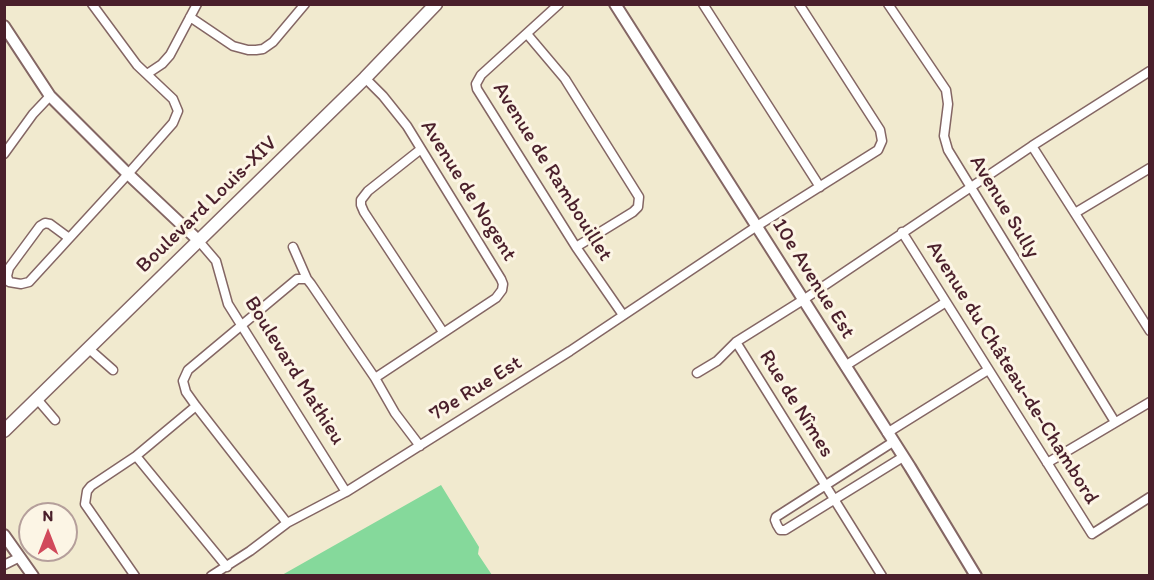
<!DOCTYPE html>
<html>
<head>
<meta charset="utf-8">
<style>
  body { margin:0 }
  #map { position:relative; width:1154px; height:580px; overflow:hidden; background:#f1eacf; font-family:Itim,sans-serif }
  canvas { display:block }
  .frame { position:absolute; inset:0; border:6px solid #4a1f2b; pointer-events:none }
  .north { position:absolute; left:18px; top:502px; width:60px; height:60px; box-sizing:border-box; background:#fcf5e5; border:2px solid #b59f9b; border-radius:50%; rotate:0deg; font-size:16px; font-weight:700; line-height:24px; text-align:center; color:#4a1f2b }
  .north::after { content:''; display:block; margin:auto; width:21px; height:27px; background:#d1495b; clip-path:polygon(50% 0,100% 100%,50% 72%,0 100%) }
</style>
</head>
<body>
<div id="map">
<canvas width="1154" height="580"></canvas>
<div class="frame"></div>
<div class="north">N</div>
</div>
<script>
const ctx = document.querySelector('canvas').getContext('2d');
ctx.lineJoin = 'round';
function fill(path, color) { ctx.fillStyle = color; ctx.fill(path, 'evenodd'); }
const shape = rows => new Path2D(rows.map(r => 'M' + r).join(''));
function stroke(path, color, width, dash) { ctx.strokeStyle = color; ctx.lineWidth = width; ctx.lineCap = dash ? 'butt' : 'round'; ctx.setLineDash(dash || []); ctx.stroke(path); }
function write(font, color, halo, rows, align = 'center') {
  ctx.font = font + ' Itim,sans-serif'; ctx.lineWidth = 6; ctx.setLineDash([]); ctx.textBaseline = 'middle'; ctx.strokeStyle = halo; ctx.fillStyle = color; for (const [text, x, y, turn = 0] of rows) {
    ctx.save(); ctx.translate(x, y); ctx.rotate((+turn || 0) * Math.PI / 180); ctx.textAlign = isNaN(turn) ? turn : align; if (halo) ctx.strokeText(text, 0, 0); ctx.fillText(text, 0, 0); ctx.restore();
  }
}
fill(shape([
  [441,485,479,547,478,554,492,575,282,575]
]), '#85d99b');
const minor = shape([
  [559,4,481,75,476,84,477,89,576,247,623,315],
  [703,4,820,187],
  [888,4,946,90,948,104,944,136,948,150,1115,422],
  [190,17,233,46,248,50,256,50,263,49,273,42,305,4],
  [527,34,565,79,639,197,638,207,633,212,576,247],
  [147,74,162,64,170,55,197,4],
  [365,78,383,96,407,126,501,279,503,284,502,290,496,298,375,378],
  [1032,146,1150,331],
  [421,149,368,191,361,200,361,205,364,212,443,332],
  [4,154,33,114,50,96],
  [1075,213,1150,168],
  [902,232,1092,534,1150,497],
  [69,238,50,224,45,223,40,226,9,268,7,276,9,282,21,284,29,282,128,174,173,123,178,111,173,99,137,65,92,4],
  [198,240,216,261,228,304,346,492],
  [293,247,307,279],
  [736,342,882,576],
  [88,348,113,370],
  [845,366,946,302],
  [697,373,717,361,736,342,803,300,1032,146,1150,71],
  [37,399,55,420],
  [887,433,988,370],
  [893,442,776,517,775,520,777,525,780,530,785,530,903,457],
  [136,456,227,567],
  [1047,463,1150,402],
  [287,523,196,406,186,392,183,381,188,370,297,279,307,279,311,284,375,378,395,413,420,446],
  [4,565,20,557],
  [135,576,85,504,87,491,91,486,136,456,196,406],
  [211,576,250,551,287,523,346,492,570,351,757,226,878,150,882,141,880,130,799,4]
]);
const tertiary = shape([
  [615,4,910,467,976,576],
  [4,26,50,96,128,174,198,240],
  [4,535,33,576]
]);
const secondary = shape([
  [4,431,365,78,436,4]
]);
stroke(minor, '#846664', 11);
stroke(tertiary, '#846664', 14);
stroke(secondary, '#846664', 15);
stroke(minor, '#fff', 8);
stroke(tertiary, '#fff', 10);
stroke(secondary, '#fff', 12);
write('21px', '#4a1f2b', '#fcf5e5', [
  ["Avenue de Rambouillet",552,172,58],
  ["Avenue de Nogent",468,191,58],
  ["Boulevard Louis-XIV",207,205,-44],
  ["Avenue Sully",1004,207,59],
  ["10e Avenue Est",813,279,58],
  ["Boulevard Mathieu",294,371,58],
  ["Avenue du Château-de-Chambord",1012,373,58],
  ["79e Rue Est",476,389,-32],
  ["Rue de Nîmes",796,404,58]
]);
</script>
</body>
</html>
